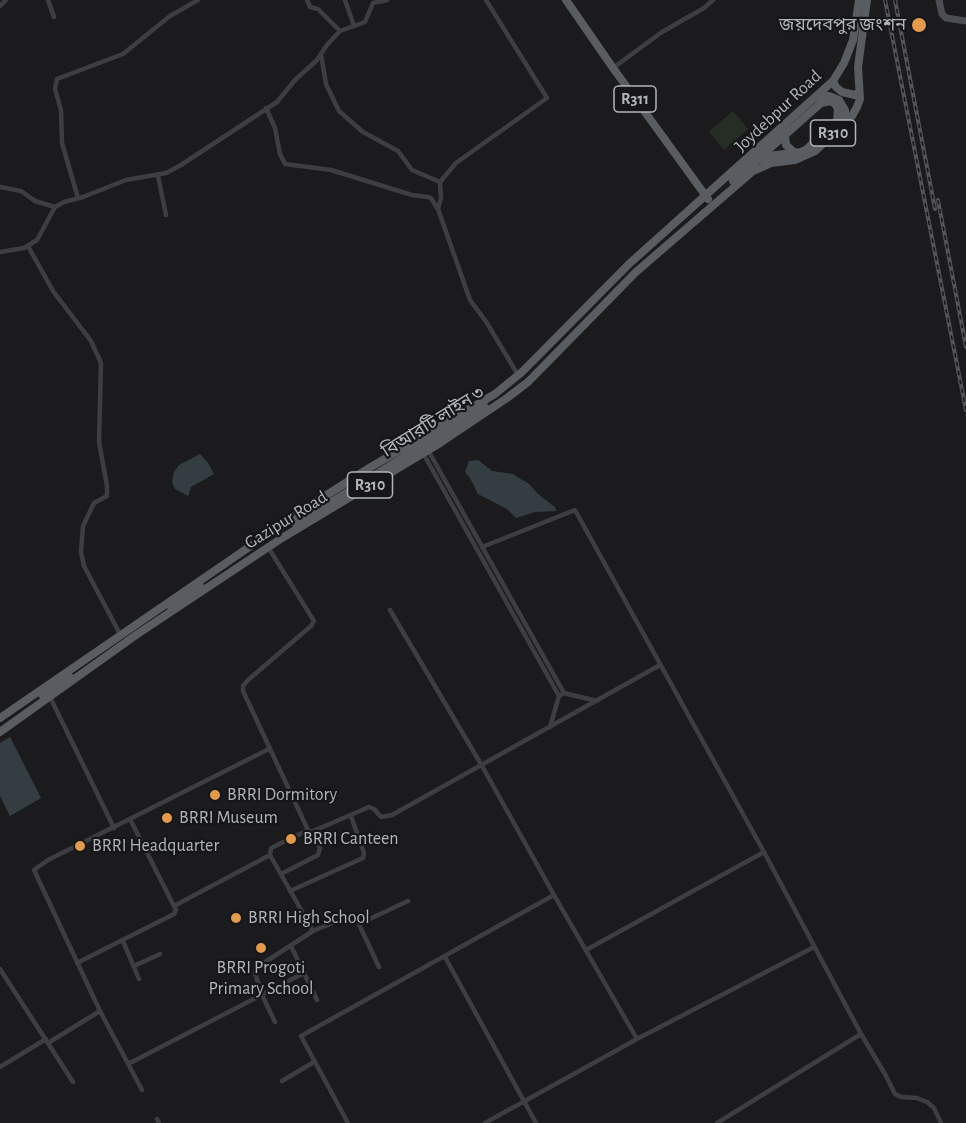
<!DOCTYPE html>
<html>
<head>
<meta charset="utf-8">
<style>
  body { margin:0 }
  canvas { display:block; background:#1b1b1d }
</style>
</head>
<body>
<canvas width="966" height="1123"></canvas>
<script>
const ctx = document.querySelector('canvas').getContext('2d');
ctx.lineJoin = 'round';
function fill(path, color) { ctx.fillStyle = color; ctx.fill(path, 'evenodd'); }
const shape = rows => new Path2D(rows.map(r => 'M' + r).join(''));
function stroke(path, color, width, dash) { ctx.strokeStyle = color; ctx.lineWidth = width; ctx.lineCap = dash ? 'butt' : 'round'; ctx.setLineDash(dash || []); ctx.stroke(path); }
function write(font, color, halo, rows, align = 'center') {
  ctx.font = font + ' "Alegreya Sans","Noto Sans Bengali",sans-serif'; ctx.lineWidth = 4.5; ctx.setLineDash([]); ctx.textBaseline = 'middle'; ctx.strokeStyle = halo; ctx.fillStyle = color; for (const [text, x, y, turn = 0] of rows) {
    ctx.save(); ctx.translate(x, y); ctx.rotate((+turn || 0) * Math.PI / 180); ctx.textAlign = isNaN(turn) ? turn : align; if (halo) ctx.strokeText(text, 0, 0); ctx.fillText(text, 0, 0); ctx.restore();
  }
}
fill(shape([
  [733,111,748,129,724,150,709,132]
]), '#252d25');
fill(shape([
  [200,454,208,463,214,474,191,487,188,496,175,489,172,482,174,472,179,465],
  [478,460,492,471,513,474,529,484,538,494,555,507,556,511,535,512,516,518,507,509,478,494,470,478,465,472,469,461],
  [10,737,41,798,10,816,0,796,0,743]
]), '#343e42');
stroke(shape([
  [48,0,54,17],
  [307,0,310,7,318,9,340,31],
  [345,0,354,26],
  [486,0,547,98,456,163,440,182,441,198,438,209,470,300,487,323,518,375],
  [0,6,6,0],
  [321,54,326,84,339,111,363,132,398,151,412,170,440,182],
  [613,68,662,32,704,8,713,0],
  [266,108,275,128,280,154,285,164,331,170,412,195,428,197,431,198,437,208],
  [158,176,166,215],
  [0,187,21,191,35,201,55,207],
  [78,198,62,143,61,110,55,89,57,79,123,54,170,16,198,0],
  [28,246,53,291,91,341,101,363,99,442,107,486,107,496,94,503,83,526,81,552,84,566,120,634],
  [0,252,24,248,37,240,55,207,64,202,83,197,126,180,166,173,181,165,277,102,295,80,317,60,327,45,340,31,365,22,373,3,387,0],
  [428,450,564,693],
  [423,453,559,696],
  [268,547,314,621,311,626,248,680,243,686,243,691,308,830,271,848,270,855,313,931],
  [482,547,575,510,764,852],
  [390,610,482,766,554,895,637,1039],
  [50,697,114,828],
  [550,727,559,696,564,693,597,701],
  [308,830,311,832,369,807,374,809,381,817,392,815,660,665],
  [281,874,318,855,320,848,311,832],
  [290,891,363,858,364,853,351,816],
  [174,906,270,855],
  [359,924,408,901],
  [123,941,139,979],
  [291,946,317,1000],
  [586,950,764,852,861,1034,885,1074,895,1094,901,1097,917,1098,927,1102,934,1108,941,1123],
  [445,957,536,1123],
  [77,963,174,914,176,910,130,819],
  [134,966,160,954],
  [0,969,73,1082],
  [275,1022,262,995,255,973,256,968,313,931,349,916,353,916,357,920,379,967],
  [48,1043,100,1011],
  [128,1064,304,973],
  [0,1067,46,1039],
  [282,1081,314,1062],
  [142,1090,100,1011,34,870,48,860,269,749],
  [157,1119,159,1123],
  [348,1123,301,1036,554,895],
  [485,1123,637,1039,814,947],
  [717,1123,861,1034]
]), '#3c3e42', 4.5);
stroke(shape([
  [939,0,942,14,946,18,966,21]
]), '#4b4d52', 7);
stroke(shape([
  [566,0,613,68,708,199],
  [833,81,836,87,842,92,855,95,859,92],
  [819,97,829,96,839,100,845,110,845,123],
  [785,135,786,145,795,153],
  [733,181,821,103,831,101,836,105,838,110,837,121,807,149,801,152,768,156,757,160],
  [296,524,485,407],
  [171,607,200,586],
  [43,696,70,677],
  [0,718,306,508,371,467,495,394,522,372,629,264,833,81,844,63,853,40,859,0],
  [0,732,136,635,282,538,440,443,507,398,528,382,636,272,753,171,771,163,795,160,815,151,852,116,857,107,860,99,858,67,867,0]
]), '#595c60', 8);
const rail = shape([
  [885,0,966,410],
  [895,0,935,209],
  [938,200,966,347]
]);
stroke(rail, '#525459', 4);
stroke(rail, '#161618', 1.5, [4.5]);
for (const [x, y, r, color] of [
  [919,25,8,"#e29a4e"],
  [215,795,6,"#e29a4e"],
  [167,818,6,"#e29a4e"],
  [291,839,6,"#e29a4e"],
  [80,846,6,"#e29a4e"],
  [236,918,6,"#e29a4e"],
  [261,948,6,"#e29a4e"]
]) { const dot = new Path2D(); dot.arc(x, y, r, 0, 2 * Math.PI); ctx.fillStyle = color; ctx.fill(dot); stroke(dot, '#161618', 2); }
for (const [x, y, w] of [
  [635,99,42],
  [833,133,45],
  [370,485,45]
]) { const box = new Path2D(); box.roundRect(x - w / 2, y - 13, w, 26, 4.5); ctx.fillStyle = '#161618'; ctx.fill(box); stroke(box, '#afb5bb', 1.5); }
write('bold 16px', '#afb5bb', null, [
  ["R311",635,99],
  ["R310",833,133],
  ["R310",370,485]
]);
write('18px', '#afb5bb', '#161618', [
  ["জয়দেবপুর জংশন",906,25,"right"],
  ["BRRI Dormitory",227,795],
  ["BRRI Museum",179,818],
  ["BRRI Canteen",303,839],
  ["BRRI Headquarter",92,846],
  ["BRRI High School",248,918],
  ["BRRI Progoti",261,968,"center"],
  ["Primary School",261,989,"center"]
], 'left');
write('18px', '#afb5bb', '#161618', [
  ["Joydebpur Road",778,111,-43],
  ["বিআরটি লাইন ৩",433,422,-32],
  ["Gazipur Road",286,520,-32]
]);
</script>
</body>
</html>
